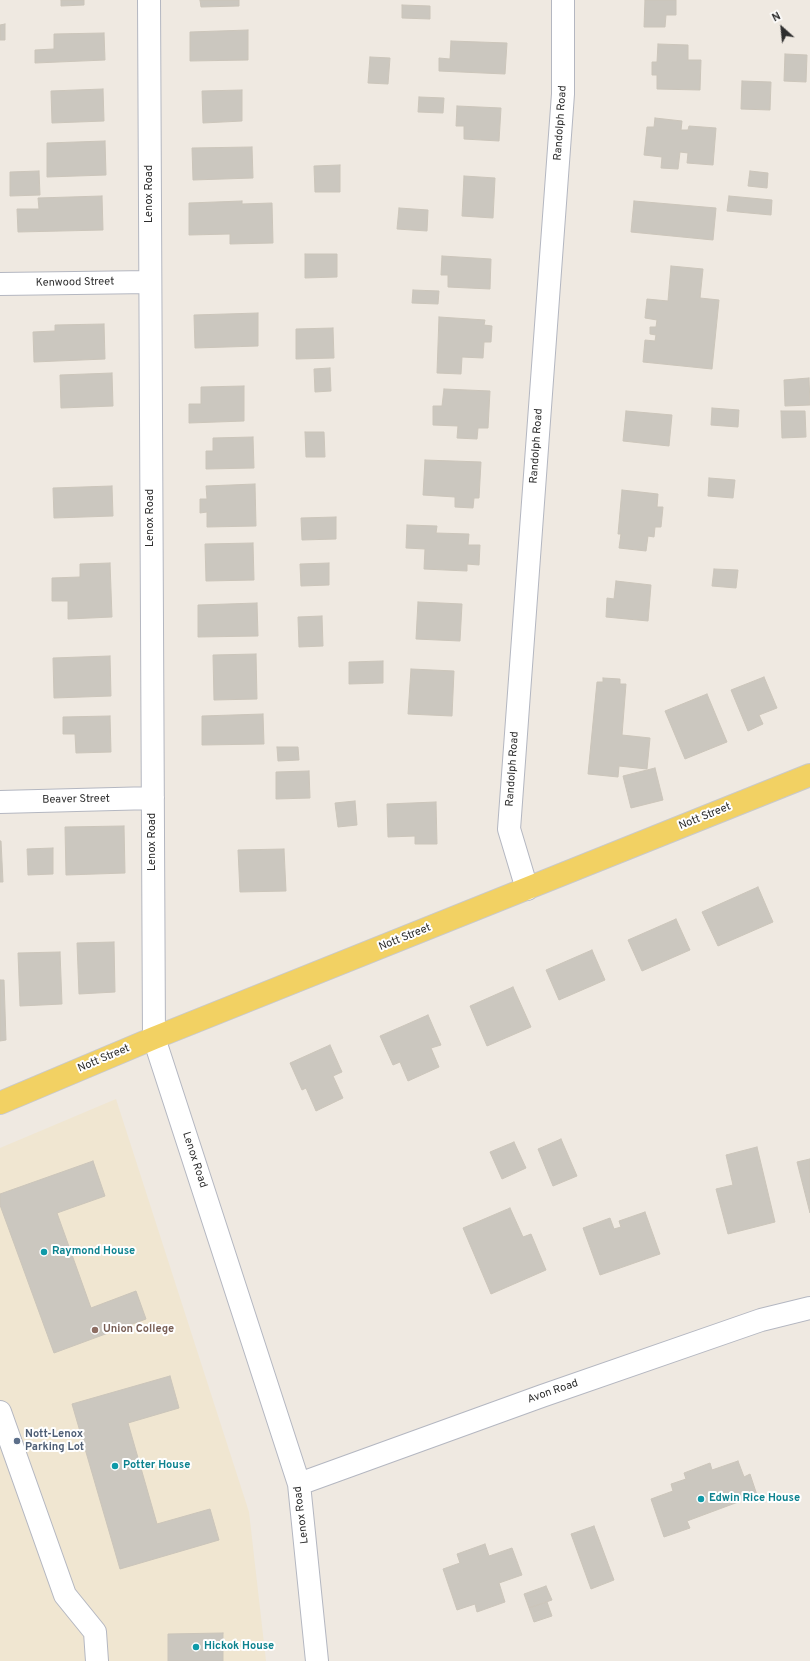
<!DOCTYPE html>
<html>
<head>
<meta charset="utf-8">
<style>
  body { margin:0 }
  #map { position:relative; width:810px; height:1661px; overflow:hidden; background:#efe9e1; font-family:Overpass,sans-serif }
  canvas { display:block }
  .north { position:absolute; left:762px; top:8px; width:40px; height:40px; -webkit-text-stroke:3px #fff; paint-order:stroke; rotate:333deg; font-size:11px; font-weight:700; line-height:16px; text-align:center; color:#2e2e2e }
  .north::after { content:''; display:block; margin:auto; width:14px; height:18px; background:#2e2e2e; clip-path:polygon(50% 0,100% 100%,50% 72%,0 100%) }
</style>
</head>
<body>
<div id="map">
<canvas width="810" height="1661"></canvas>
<div class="north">N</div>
</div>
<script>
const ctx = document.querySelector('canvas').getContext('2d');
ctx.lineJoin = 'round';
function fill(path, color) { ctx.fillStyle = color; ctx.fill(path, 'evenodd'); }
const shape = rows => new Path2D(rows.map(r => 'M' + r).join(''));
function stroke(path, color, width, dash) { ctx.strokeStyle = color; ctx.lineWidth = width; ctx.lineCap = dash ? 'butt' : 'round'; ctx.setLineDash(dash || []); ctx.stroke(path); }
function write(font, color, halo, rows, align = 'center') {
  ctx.font = font + ' Overpass,sans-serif'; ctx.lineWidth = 4; ctx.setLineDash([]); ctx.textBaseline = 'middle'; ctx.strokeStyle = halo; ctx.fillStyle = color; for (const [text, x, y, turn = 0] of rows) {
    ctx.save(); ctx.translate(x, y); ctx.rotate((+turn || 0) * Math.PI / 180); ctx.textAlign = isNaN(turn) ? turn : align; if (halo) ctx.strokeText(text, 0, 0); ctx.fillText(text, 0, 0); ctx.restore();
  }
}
fill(shape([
  [116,1099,249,1512,266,1661,0,1661,0,1148]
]), '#f0e6d1');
const building = shape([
  [61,0,84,0,84,5,61,6,61,0],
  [200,0,239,0,239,6,201,7,200,0],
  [645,0,676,0,676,15,666,15,665,27,644,27,645,0],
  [402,5,430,6,430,19,402,18,402,5],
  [5,24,5,40,0,40,0,25,5,24],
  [248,30,248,60,190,61,190,32,248,30],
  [104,33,105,60,35,63,35,50,54,49,54,34,104,33],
  [451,41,507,43,505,74,439,71,439,58,450,59,451,41],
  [658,44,688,45,688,60,701,60,700,90,657,89,657,75,652,75,652,62,657,62,658,44],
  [785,54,807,55,806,82,784,81,785,54],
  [370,57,390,58,388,84,368,83,370,57],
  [742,81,771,82,770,110,741,109,742,81],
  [103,89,104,121,52,123,51,91,103,89],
  [242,90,242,121,203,123,202,91,242,90],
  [419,97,444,98,443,113,418,112,419,97],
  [457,106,501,108,499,141,464,139,464,126,456,126,457,106],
  [655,118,682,121,681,130,688,130,689,126,716,128,713,165,687,163,688,153,680,152,678,169,661,168,662,157,644,155,647,127,654,127,655,118],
  [105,141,106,175,47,177,47,143,105,141],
  [252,147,253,178,193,180,192,148,252,147],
  [340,165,340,192,315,192,314,166,340,165],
  [39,171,40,195,10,196,10,172,39,171],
  [750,171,768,173,767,188,748,186,750,171],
  [464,176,495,178,493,218,462,216,464,176],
  [102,196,103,230,18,232,17,209,39,209,38,198,102,196],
  [729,196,772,200,771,215,727,211,729,196],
  [242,201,242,204,272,203,273,243,230,244,230,234,189,235,189,203,242,201],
  [634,201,716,208,713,240,631,232,634,201],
  [399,208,428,210,427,231,397,229,399,208],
  [305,254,337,254,337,277,305,278,305,254],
  [442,256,491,259,490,289,448,287,448,275,441,275,442,256],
  [671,266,703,269,700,298,719,300,712,369,643,362,645,340,655,341,656,335,650,334,650,327,656,327,657,320,645,318,647,299,668,301,671,266],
  [413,290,439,291,438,304,412,303,413,290],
  [258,313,258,346,195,348,194,315,258,313],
  [439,317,485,320,484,325,492,326,491,342,484,342,483,358,462,357,461,374,437,373,439,317],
  [104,324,105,359,34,362,33,332,55,331,55,325,104,324],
  [333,328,334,358,296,359,296,329,333,328],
  [330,368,331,391,315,392,314,369,330,368],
  [112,373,113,406,61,408,60,375,112,373],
  [809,378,810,405,785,406,784,380,809,378],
  [244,386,244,421,189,423,189,404,201,404,201,387,244,386],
  [444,389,490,391,488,428,478,428,477,439,457,438,458,426,433,425,433,406,442,406,444,389],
  [712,408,739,410,738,427,711,425,712,408],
  [626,411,672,415,669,446,623,441,626,411],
  [781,411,805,411,806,437,782,438,781,411],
  [305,432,324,432,325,457,306,457,305,432],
  [253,437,254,468,206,469,206,451,213,451,213,438,253,437],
  [425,460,481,462,479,498,474,498,473,508,455,507,455,497,423,495,425,460],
  [709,478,735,480,733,498,708,496,709,478],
  [255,484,256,526,207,527,207,512,200,513,200,499,207,499,206,486,255,484],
  [112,486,113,516,54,518,53,488,112,486],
  [622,490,658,494,657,507,663,507,661,527,655,527,654,537,648,536,646,551,619,548,621,534,618,534,622,490],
  [336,517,336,539,302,540,301,518,336,517],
  [407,525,437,526,436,533,469,534,468,545,480,545,479,565,467,564,467,571,424,569,425,549,406,548,407,525],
  [253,543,254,580,206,581,205,544,253,543],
  [110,563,112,617,68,619,68,601,52,601,52,578,80,577,80,564,110,563],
  [329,563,329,585,301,586,300,564,329,563],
  [714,569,738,570,736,588,712,586,714,569],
  [616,581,651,585,648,621,606,617,607,598,614,599,616,581],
  [418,602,462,604,460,641,416,639,418,602],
  [257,603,258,636,198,637,198,605,257,603],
  [322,616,323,646,299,647,298,617,322,616],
  [256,654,257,699,214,700,213,655,256,654],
  [110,656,111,696,54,698,53,658,110,656],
  [383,661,383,683,349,684,349,662,383,661],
  [411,669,454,671,452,716,408,714,411,669],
  [764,677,777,708,759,715,763,724,748,731,731,690,764,677],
  [603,678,620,679,620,684,626,684,622,735,650,738,647,769,619,766,618,777,588,774,597,682,603,682,603,678],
  [707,694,727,742,685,759,665,711,707,694],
  [263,714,264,744,202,745,202,716,263,714],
  [110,716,111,752,76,753,75,734,63,734,63,717,110,716],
  [277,747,298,747,299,760,278,761,277,747],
  [655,768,663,800,631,808,623,776,655,768],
  [309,771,310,798,276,799,276,772,309,771],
  [355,801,357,825,338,827,335,803,355,801],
  [436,802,437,844,415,844,415,836,388,837,387,804,436,802],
  [124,826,125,873,66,875,65,827,124,826],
  [0,841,1,841,3,882,0,882,0,841],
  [53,848,53,874,28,875,27,849,53,848],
  [284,849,286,891,240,892,238,850,284,849],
  [758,887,773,922,718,946,702,912,758,887],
  [676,919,690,950,642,971,628,940,676,919],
  [114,942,115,992,79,994,77,943,114,942],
  [592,950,605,980,559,1000,546,970,592,950],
  [60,952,62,1004,20,1006,18,953,60,952],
  [0,980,4,980,6,1040,0,1041,0,980],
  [513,987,531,1027,487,1046,470,1006,513,987],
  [428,1015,441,1045,431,1048,439,1067,408,1081,400,1062,393,1065,380,1036,428,1015],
  [330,1045,342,1072,333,1076,343,1098,316,1111,306,1088,302,1090,290,1063,330,1045],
  [561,1139,577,1176,553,1186,538,1149,561,1139],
  [514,1142,526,1168,502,1179,490,1152,514,1142],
  [757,1147,775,1222,728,1234,716,1189,733,1185,726,1155,757,1147],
  [810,1159,810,1213,797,1162,810,1159],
  [93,1161,105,1196,57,1213,91,1308,136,1291,146,1319,54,1353,0,1205,0,1194,93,1161],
  [510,1208,523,1237,531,1234,546,1270,491,1294,463,1228,510,1208],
  [645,1212,660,1254,600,1275,583,1228,610,1218,614,1229,621,1227,619,1221,645,1212],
  [170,1376,179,1408,128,1423,157,1524,210,1509,219,1540,120,1569,72,1404,170,1376],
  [738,1461,744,1477,750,1474,757,1495,687,1521,690,1528,664,1537,651,1499,673,1491,671,1484,686,1479,684,1473,710,1463,712,1470,738,1461],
  [594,1526,614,1580,591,1589,571,1534,594,1526],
  [485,1544,489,1556,512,1548,522,1575,499,1583,505,1602,477,1612,475,1604,457,1610,443,1569,460,1563,457,1554,485,1544],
  [546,1586,552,1600,529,1608,524,1594,546,1586],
  [547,1602,552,1616,534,1622,529,1608,547,1602],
  [223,1633,223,1661,168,1661,168,1634,223,1633]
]);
fill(building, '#cbc7bf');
stroke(building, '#cbc5ba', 1);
const minor = shape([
  [149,0,154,1038,299,1484,317,1661],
  [0,284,150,282],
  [0,802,153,798],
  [527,889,509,829,563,94,563,0],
  [0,1412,65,1595,95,1632,97,1661],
  [299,1484,542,1396,761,1320,810,1308]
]);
const major = shape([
  [0,1103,154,1038,810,775]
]);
stroke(minor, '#b4b7c1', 24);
stroke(major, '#c9c9c9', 24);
stroke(minor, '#fff', 22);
stroke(major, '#f2d163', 22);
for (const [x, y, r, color] of [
  [44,1252,4,"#0f9aa8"],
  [95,1330,4,"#8d6e63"],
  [17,1441,4,"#5c6f8a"],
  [115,1466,4,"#0f9aa8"],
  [701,1499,4,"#0f9aa8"],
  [196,1647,4,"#0f9aa8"]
]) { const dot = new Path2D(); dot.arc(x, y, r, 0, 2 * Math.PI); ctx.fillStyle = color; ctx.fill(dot); stroke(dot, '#fff', 1.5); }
write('11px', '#2e2e2e', '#fff', [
  ["Randolph Road",561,123,-86],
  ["Lenox Road",150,194,-90],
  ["Kenwood Street",75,283,-1],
  ["Randolph Road",537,446,-86],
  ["Lenox Road",151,518,-90],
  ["Randolph Road",513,769,-86],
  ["Beaver Street",76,800,-1],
  ["Nott Street",705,817,-22],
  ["Lenox Road",153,842,-90],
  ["Nott Street",405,938,-22],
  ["Nott Street",104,1059,-23],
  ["Lenox Road",194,1160,72],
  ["Avon Road",553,1392,-19],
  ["Lenox Road",302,1515,-97]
]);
write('bold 11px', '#0d838f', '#fff', [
  ["Raymond House",52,1252],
  ["Potter House",123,1466],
  ["Edwin Rice House",709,1499],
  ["Hickok House",204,1647]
], 'left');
write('bold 11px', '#785e54', '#fff', [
  ["Union College",103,1330]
], 'left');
write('bold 11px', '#4e5e75', '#fff', [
  ["Nott-Lenox",25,1435],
  ["Parking Lot",25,1448]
], 'left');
</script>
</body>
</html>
